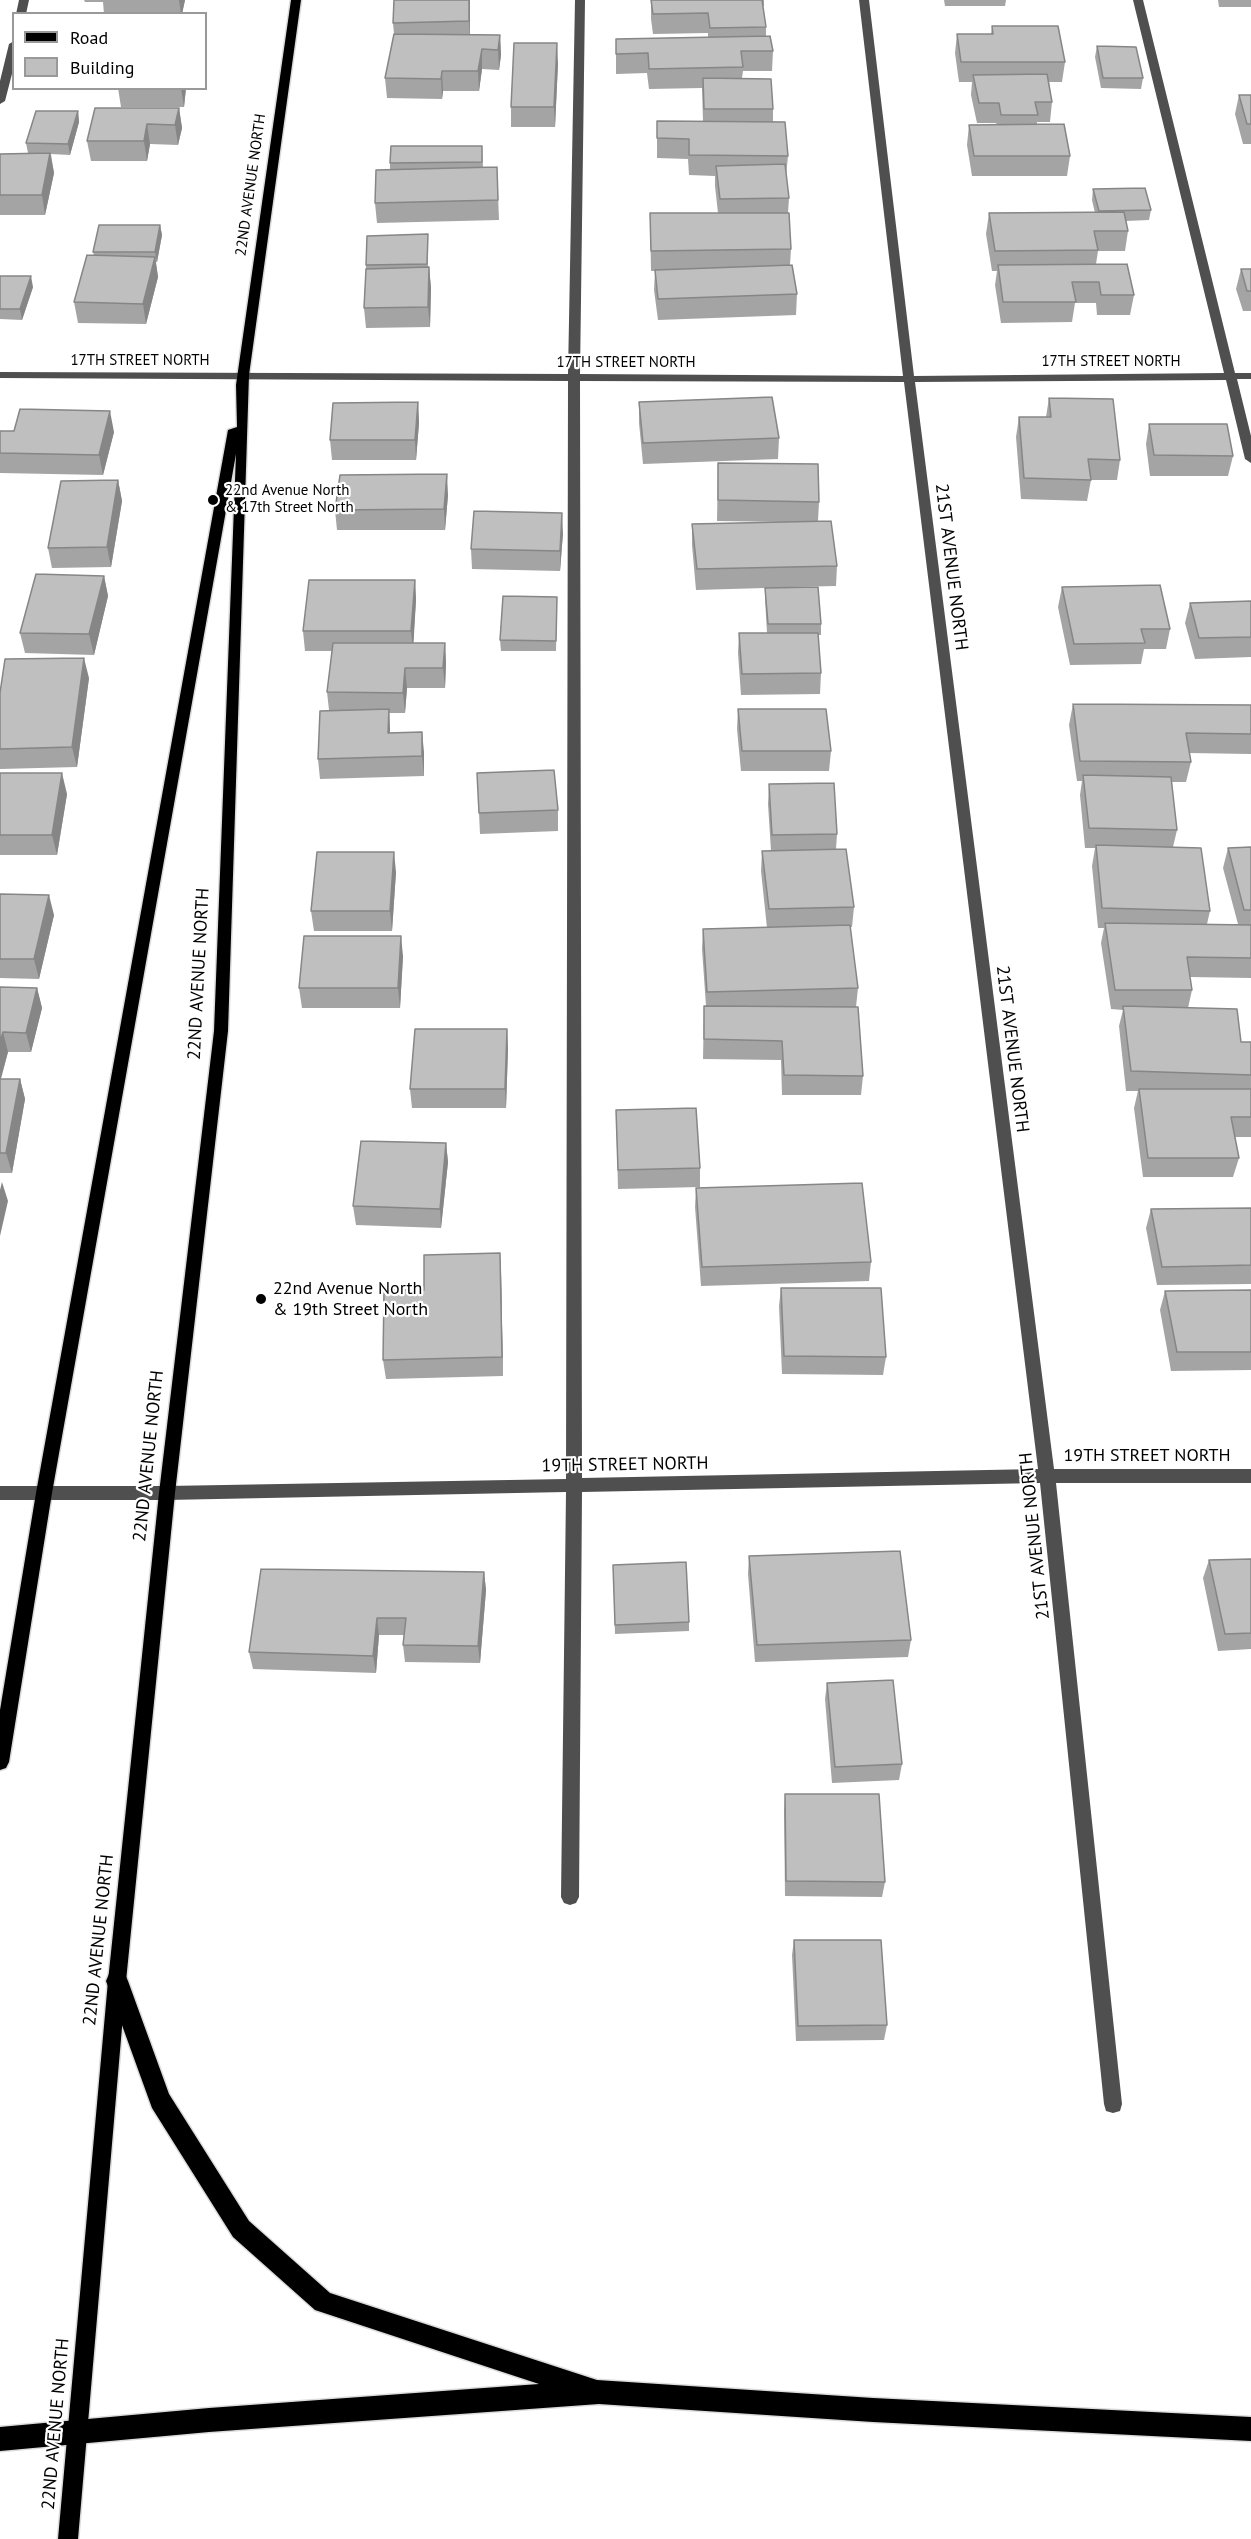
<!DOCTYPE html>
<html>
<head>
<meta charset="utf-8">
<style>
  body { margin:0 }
  #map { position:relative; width:1251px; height:2539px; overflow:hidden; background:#fff; font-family:"PT Sans",sans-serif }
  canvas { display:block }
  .legend { position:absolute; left:12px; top:12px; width:195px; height:78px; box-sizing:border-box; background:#fff; border:2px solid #999; margin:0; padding:8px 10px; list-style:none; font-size:18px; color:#000 }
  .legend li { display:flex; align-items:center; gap:12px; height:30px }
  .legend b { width:30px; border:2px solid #999 }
</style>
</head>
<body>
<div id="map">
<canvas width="1251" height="2539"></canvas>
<ul class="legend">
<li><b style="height:8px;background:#000"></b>Road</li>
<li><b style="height:16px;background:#bfbfbf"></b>Building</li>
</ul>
</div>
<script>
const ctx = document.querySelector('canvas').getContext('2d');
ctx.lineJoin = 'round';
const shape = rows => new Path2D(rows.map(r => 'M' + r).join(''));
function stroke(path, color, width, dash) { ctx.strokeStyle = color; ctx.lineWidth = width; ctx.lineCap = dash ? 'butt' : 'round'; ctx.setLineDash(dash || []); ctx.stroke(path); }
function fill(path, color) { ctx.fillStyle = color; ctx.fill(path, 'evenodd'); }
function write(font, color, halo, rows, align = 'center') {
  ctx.font = font + ' "PT Sans",sans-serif'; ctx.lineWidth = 4.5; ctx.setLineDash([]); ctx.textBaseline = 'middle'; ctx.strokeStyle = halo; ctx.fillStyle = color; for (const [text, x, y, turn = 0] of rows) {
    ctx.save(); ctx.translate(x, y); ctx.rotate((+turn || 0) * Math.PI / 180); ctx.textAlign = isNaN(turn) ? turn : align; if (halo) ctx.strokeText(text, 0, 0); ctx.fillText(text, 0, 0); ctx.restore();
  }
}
const major = shape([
  [291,0,301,0,249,375,228,1031,175,1493,126,1981,78,2539,58,2539,108,1981,159,1493,214,1031,236,454,52,1493,9,1762,6,1768,0,1770,0,1710,36,1493,228,430,237,427,236,385,291,0]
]);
const highway = shape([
  [117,1971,125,1974,128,1981,169,2094,249,2221,330,2293,597,2380,873,2398,1251,2417,1251,2441,873,2422,599,2404,209,2432,0,2451,0,2427,209,2408,539,2384,315,2310,233,2237,152,2108,106,1981,109,1974,117,1971]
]);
stroke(major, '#dbdbdb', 3);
stroke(highway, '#dbdbdb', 3);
fill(shape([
  [19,0,29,0,26,14,16,14,19,0],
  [575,0,585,0,580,374,903,376,859,0,869,0,914,376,1224,373,1133,0,1143,0,1235,373,1251,373,1251,379,1237,379,1251,436,1251,463,1245,459,1226,380,915,382,1054,1469,1251,1469,1251,1483,1056,1483,1122,2104,1120,2111,1113,2113,1106,2111,1104,2104,1040,1483,582,1492,579,1897,576,1903,570,1905,564,1903,561,1897,566,1492,167,1500,0,1500,0,1486,167,1486,566,1479,568,381,0,378,0,372,568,374,575,0],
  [580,381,904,382,1038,1469,582,1478,580,381],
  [14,41,14,66,5,101,0,104,0,81,9,44,14,41]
]), '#4f4f4f');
fill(major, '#000');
fill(highway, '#000');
fill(shape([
  [84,0,185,0,182,14,104,14,103,2,85,2],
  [394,0,470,0,470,35,500,35,501,55,499,70,482,69,479,91,443,91,442,99,387,98,385,78,394,34,393,23],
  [651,0,764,0,764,6,763,6,766,27,766,36,773,51,772,71,743,71,742,78,773,109,773,122,788,156,786,176,789,198,788,213,791,249,790,265,797,294,796,315,658,320,654,290,655,271,651,271,650,213,718,213,715,186,715,176,689,175,688,159,657,158,657,121,703,122,702,88,649,89,647,73,616,74,616,39,708,37,708,33,653,34,651,19],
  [944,0,1006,0,1005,6,945,6],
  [1218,0,1251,0,1251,7,1219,7],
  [992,26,1065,62,1062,82,1049,82,1052,102,1050,122,1037,122,1037,124,1070,156,1067,176,972,176,967,145,969,125,997,125,996,123,977,123,971,95,972,82,959,82,955,53,957,34,991,34],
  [1097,46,1143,78,1141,89,1101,88,1095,57],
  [558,63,555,127,511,127,511,107],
  [118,88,186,88,184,107,121,107],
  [1239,95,1251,95,1251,144,1243,144,1235,114],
  [179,108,182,128,178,145,150,144,147,161,91,161,87,141],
  [78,111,79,122,70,155,51,154,54,173,45,215,0,215,0,154,28,153,26,143],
  [482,146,483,167,497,167,499,220,377,223,375,203,390,169,390,163],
  [1093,189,1151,210,1149,220,1126,221,1128,231,1125,251,1098,251,1096,264,1134,295,1130,315,1097,315,1096,303,1075,303,1072,322,1001,323,995,285,997,271,992,271,986,234,989,213,1095,213,1092,200],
  [160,225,162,235,157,262,156,262,158,277,146,324,78,323,74,302,94,255,93,252],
  [428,245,428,268,429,267,431,288,430,327,366,328,364,308,366,265],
  [1241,269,1251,269,1251,311,1243,311,1236,289],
  [0,276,33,287,22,320,0,319],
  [1049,398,1120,460,1117,480,1091,480,1087,501,1021,499,1016,437,1019,417,1046,417],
  [418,402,419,423,416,460,332,460,330,440],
  [639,402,779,438,778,459,643,464,639,423],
  [1149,424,1233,456,1228,476,1150,476,1146,444],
  [0,431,114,432,103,475,0,473],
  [718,463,819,502,818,521,837,566,836,586,790,587,821,624,821,635,818,635,821,673,820,694,741,695,738,653,739,633,767,633,765,598,765,588,696,590,692,545,692,524,786,522,717,521],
  [118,480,122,501,111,567,52,568,48,548],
  [448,495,445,530,337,530,335,510],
  [563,533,560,571,472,569,471,549],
  [104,576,108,596,94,655,25,653,20,633],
  [415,580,416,600,413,643,445,643,446,663,445,688,407,688,405,713,389,713,390,733,424,752,424,776,320,779,318,759,329,710,327,692,332,651,305,651,303,631],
  [1062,587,1170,629,1166,649,1144,649,1141,664,1070,665,1058,607],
  [557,597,556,651,501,651,500,640],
  [1251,601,1251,657,1195,659,1185,623,1190,603],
  [89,678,77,767,0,769,0,693],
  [1073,704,1251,705,1251,754,1189,753,1191,762,1186,782,1171,782,1177,830,1173,847,1210,911,1207,924,1238,924,1223,868,1228,848,1251,847,1251,978,1190,977,1192,990,1188,1008,1241,1042,1251,1042,1251,1137,1235,1137,1239,1158,1233,1177,1143,1177,1134,1108,1138,1091,1126,1091,1119,1026,1123,1010,1111,1009,1101,943,1104,928,1098,928,1092,866,1095,848,1085,848,1080,795,1082,781,1077,781,1069,725],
  [738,709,831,751,829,771,741,771,737,729],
  [0,773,67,794,57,855,0,855],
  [769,784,837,834,836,849,854,907,852,927,850,927,858,988,856,1007,863,1076,861,1095,782,1095,781,1060,703,1059,704,1006,706,1006,702,949,703,929,767,928,761,871,762,851,771,851,768,804],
  [558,810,558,831,480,834,479,813],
  [396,872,392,931,314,931,311,911],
  [0,894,54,915,39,979,0,978],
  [403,956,400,1008,302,1008,299,988],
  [0,987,37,988,42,1008,31,1052,8,1052,1,1079,20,1079,25,1099,12,1173,0,1173],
  [507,1029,508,1049,506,1108,412,1108,410,1089],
  [616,1110,700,1168,700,1187,618,1189],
  [446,1143,448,1162,441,1228,356,1225,353,1206],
  [696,1188,871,1262,869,1281,701,1286,695,1207],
  [1251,1208,1251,1284,1157,1285,1146,1228,1151,1209],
  [501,1272,503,1376,386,1379,383,1360,424,1290],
  [781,1288,886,1357,883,1375,782,1374,779,1306],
  [1251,1290,1251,1370,1171,1371,1160,1310,1165,1291],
  [749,1556,911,1640,908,1657,755,1662,748,1574],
  [1251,1559,1251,1649,1218,1651,1203,1578,1209,1560],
  [613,1565,689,1622,689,1631,615,1634],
  [484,1572,486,1590,480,1663,405,1662,403,1645,404,1635,379,1635,376,1673,253,1669,249,1652],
  [827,1683,902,1764,899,1780,832,1783,825,1699],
  [785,1794,885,1882,882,1897,785,1896,784,1810],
  [794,1940,887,2025,884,2040,796,2041,792,1955]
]), '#a4a4a4');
fill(shape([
  [179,0,185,0,182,14,181,14],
  [469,0,470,0,470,41,469,21],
  [500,35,501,55,499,70,498,50],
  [557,43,558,63,555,127,554,107],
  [482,49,482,69,479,91,478,71],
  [442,71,443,91,442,99,441,79],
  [181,88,186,88,184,107],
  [179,108,182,128,178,145,175,125],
  [78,111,79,122,70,155,68,144],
  [147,124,150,144,147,161,144,141],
  [50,153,54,173,45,215,42,195],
  [160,225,162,235,157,262,155,252],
  [155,257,158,277,146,324,143,304],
  [429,267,431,288,430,327,428,307],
  [31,276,33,287,22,320,20,309],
  [418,402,419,423,416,460,415,440],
  [110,411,114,432,103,475,99,455],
  [447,474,448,495,445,530,444,509],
  [118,480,122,501,111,567,107,547],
  [562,513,563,533,560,571,560,551],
  [104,576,108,596,94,655,89,634],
  [415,580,416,600,413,652,411,631],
  [445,643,446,663,445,688,443,668],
  [84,658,89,678,77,767,72,747],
  [405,668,407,688,405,713,403,693],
  [389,709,390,729,390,753,388,733],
  [422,732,424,752,424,776,422,756],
  [62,773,67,794,57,855,52,835],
  [394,852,396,872,392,931,390,911],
  [49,895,54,915,39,979,34,959],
  [401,936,403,956,400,1008,398,988],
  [37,988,42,1008,31,1052,26,1033],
  [507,1029,508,1049,506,1108,505,1089],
  [3,1032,8,1052,0,1081,0,1042],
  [20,1079,25,1099,12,1173,6,1153],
  [446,1143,448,1162,441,1228,440,1209],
  [2,1182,8,1201,0,1236,0,1190],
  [500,1253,501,1272,503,1376,502,1357],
  [484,1572,486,1590,480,1663,478,1646],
  [377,1618,379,1635,376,1673,373,1656]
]), '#868686');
const building = shape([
  [394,0,469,0,469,21,393,23,394,0],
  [651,0,762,0,766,27,710,28,708,13,653,14,651,0],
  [992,26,1058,26,1065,62,961,62,957,34,993,34,992,26],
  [394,34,500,35,498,50,482,49,478,71,442,71,441,79,385,78,394,34],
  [770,36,773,51,741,51,743,67,649,69,648,53,616,54,616,39,770,36],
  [514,43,557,43,554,107,511,107,514,43],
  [1097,46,1136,47,1143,78,1103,78,1097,46],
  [1047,74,1052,102,1035,102,1038,115,1001,115,999,103,979,103,973,75,1047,74],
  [703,78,771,79,773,109,704,109,703,78],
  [1239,95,1251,95,1251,124,1247,124,1239,95],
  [95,108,179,108,175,125,147,124,144,141,87,141,95,108],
  [36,111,78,111,68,144,26,143,36,111],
  [657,121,785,122,788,156,689,155,689,139,657,138,657,121],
  [1064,124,1070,156,974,156,969,125,1064,124],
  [391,146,482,146,482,162,390,163,391,146],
  [50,153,42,195,0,195,0,154,50,153],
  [785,164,789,198,720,199,716,166,785,164],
  [497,167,498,200,375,203,376,170,497,167],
  [1145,188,1151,210,1099,211,1093,189,1145,188],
  [1124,212,1128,231,1094,231,1098,250,995,251,989,213,1124,212],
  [650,213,789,213,791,249,651,251,650,213],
  [99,225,160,225,155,252,93,252,99,225],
  [428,234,427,264,366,265,367,236,428,234],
  [87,255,155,257,143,304,74,302,87,255],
  [1127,264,1134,295,1101,295,1099,282,1072,282,1076,302,1003,302,998,265,1127,264],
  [792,265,797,294,658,299,655,270,792,265],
  [429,267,428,307,364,308,366,269,429,267],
  [1241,269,1251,269,1251,291,1247,291,1241,269],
  [0,276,31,276,20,309,0,309,0,276],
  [772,397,779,438,643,443,639,402,772,397],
  [1049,398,1113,399,1120,460,1088,459,1091,480,1024,478,1019,417,1051,417,1049,398],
  [418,402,415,440,330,440,333,403,418,402],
  [20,409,110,411,99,455,0,453,0,431,14,431,20,409],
  [1149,424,1227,424,1233,456,1154,455,1149,424],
  [718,463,818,464,819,502,718,500,718,463],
  [447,474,444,509,335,510,340,475,447,474],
  [118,480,107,547,48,548,61,481,118,480],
  [474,511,562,513,560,551,471,549,474,511],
  [831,521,837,566,697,569,692,524,831,521],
  [36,574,104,576,89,634,20,633,36,574],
  [309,580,415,580,411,631,303,631,309,580],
  [1160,585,1170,629,1141,629,1145,643,1074,644,1062,587,1160,585],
  [818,587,821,624,768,624,765,588,818,587],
  [503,596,557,597,556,641,500,640,503,596],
  [1251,601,1251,637,1199,638,1190,603,1251,601],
  [739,633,818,633,821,673,742,674,739,633],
  [333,643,445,643,443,668,405,668,403,693,327,692,333,643],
  [84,658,72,747,0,749,0,693,5,659,84,658],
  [1073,704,1251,705,1251,734,1186,733,1191,762,1080,761,1073,704],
  [389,709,388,733,422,732,422,756,318,759,320,711,389,709],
  [738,709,826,709,831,751,742,751,738,709],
  [554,770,558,810,479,813,477,773,554,770],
  [0,773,62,773,52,835,0,835,0,773],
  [1083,775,1171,777,1177,830,1089,828,1083,775],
  [834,783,837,834,772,835,769,784,834,783],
  [1096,845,1201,848,1210,911,1102,908,1096,845],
  [1251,847,1251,910,1244,910,1228,848,1251,847],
  [846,849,854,907,769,909,762,851,846,849],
  [317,852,394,852,390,911,311,911,317,852],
  [0,894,49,895,34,959,0,959,0,894],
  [1105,923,1251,925,1251,958,1187,957,1192,990,1115,990,1105,923],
  [850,925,858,988,707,992,703,929,850,925],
  [304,936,401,936,398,988,299,988,304,936],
  [0,987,37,988,26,1033,3,1032,0,1042,0,987],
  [704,1006,858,1007,863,1076,784,1075,782,1041,704,1039,704,1006],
  [1123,1006,1237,1009,1241,1042,1251,1042,1251,1075,1131,1071,1123,1006],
  [415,1029,507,1029,505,1089,410,1089,415,1029],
  [0,1079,20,1079,6,1153,0,1153,0,1079],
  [1139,1089,1251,1089,1251,1117,1231,1117,1239,1158,1148,1158,1139,1089],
  [696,1108,700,1168,618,1170,616,1110,696,1108],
  [361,1141,446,1143,440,1209,353,1206,361,1141],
  [862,1183,871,1262,702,1267,696,1188,862,1183],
  [1251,1208,1251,1265,1162,1267,1151,1209,1251,1208],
  [500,1253,502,1357,383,1360,384,1290,424,1290,424,1255,500,1253],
  [781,1288,881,1288,886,1357,784,1356,781,1288],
  [1251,1290,1251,1352,1177,1352,1165,1291,1251,1290],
  [900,1551,911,1640,757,1645,749,1556,900,1551],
  [1251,1559,1251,1633,1225,1634,1209,1560,1251,1559],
  [686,1562,689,1622,615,1625,613,1565,686,1562],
  [261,1569,484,1572,478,1646,403,1645,406,1618,377,1618,373,1656,249,1652,261,1569],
  [893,1680,902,1764,835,1767,827,1683,893,1680],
  [785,1794,879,1794,885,1882,786,1881,785,1794],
  [794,1940,881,1940,887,2025,798,2026,794,1940]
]);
fill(building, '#bfbfbf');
stroke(building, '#868686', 1.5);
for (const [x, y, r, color] of [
  [213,500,6,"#000"],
  [261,1299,6,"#000"]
]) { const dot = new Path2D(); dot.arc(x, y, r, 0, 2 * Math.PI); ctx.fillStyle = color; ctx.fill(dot); stroke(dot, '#fff', 2); }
write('15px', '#000', '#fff', [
  ["22ND AVENUE NORTH",251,185,-82],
  ["17TH STREET NORTH",140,361],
  ["17TH STREET NORTH",1111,362],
  ["17TH STREET NORTH",626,363]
]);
write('15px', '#000', '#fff', [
  ["22nd Avenue North",225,491],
  ["& 17th Street North",225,508]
], 'left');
write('18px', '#000', '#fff', [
  ["21ST AVENUE NORTH",951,567,83],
  ["22ND AVENUE NORTH",199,974,-87],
  ["21ST AVENUE NORTH",1012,1049,83],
  ["22ND AVENUE NORTH",149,1456,-84],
  ["19TH STREET NORTH",1147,1456],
  ["19TH STREET NORTH",625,1465,-1],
  ["21ST AVENUE NORTH",1035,1536,-96],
  ["22ND AVENUE NORTH",99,1940,-84],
  ["22ND AVENUE NORTH",56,2424,-85]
]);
write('18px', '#000', '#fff', [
  ["22nd Avenue North",273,1289],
  ["& 19th Street North",273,1310]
], 'left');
</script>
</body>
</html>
